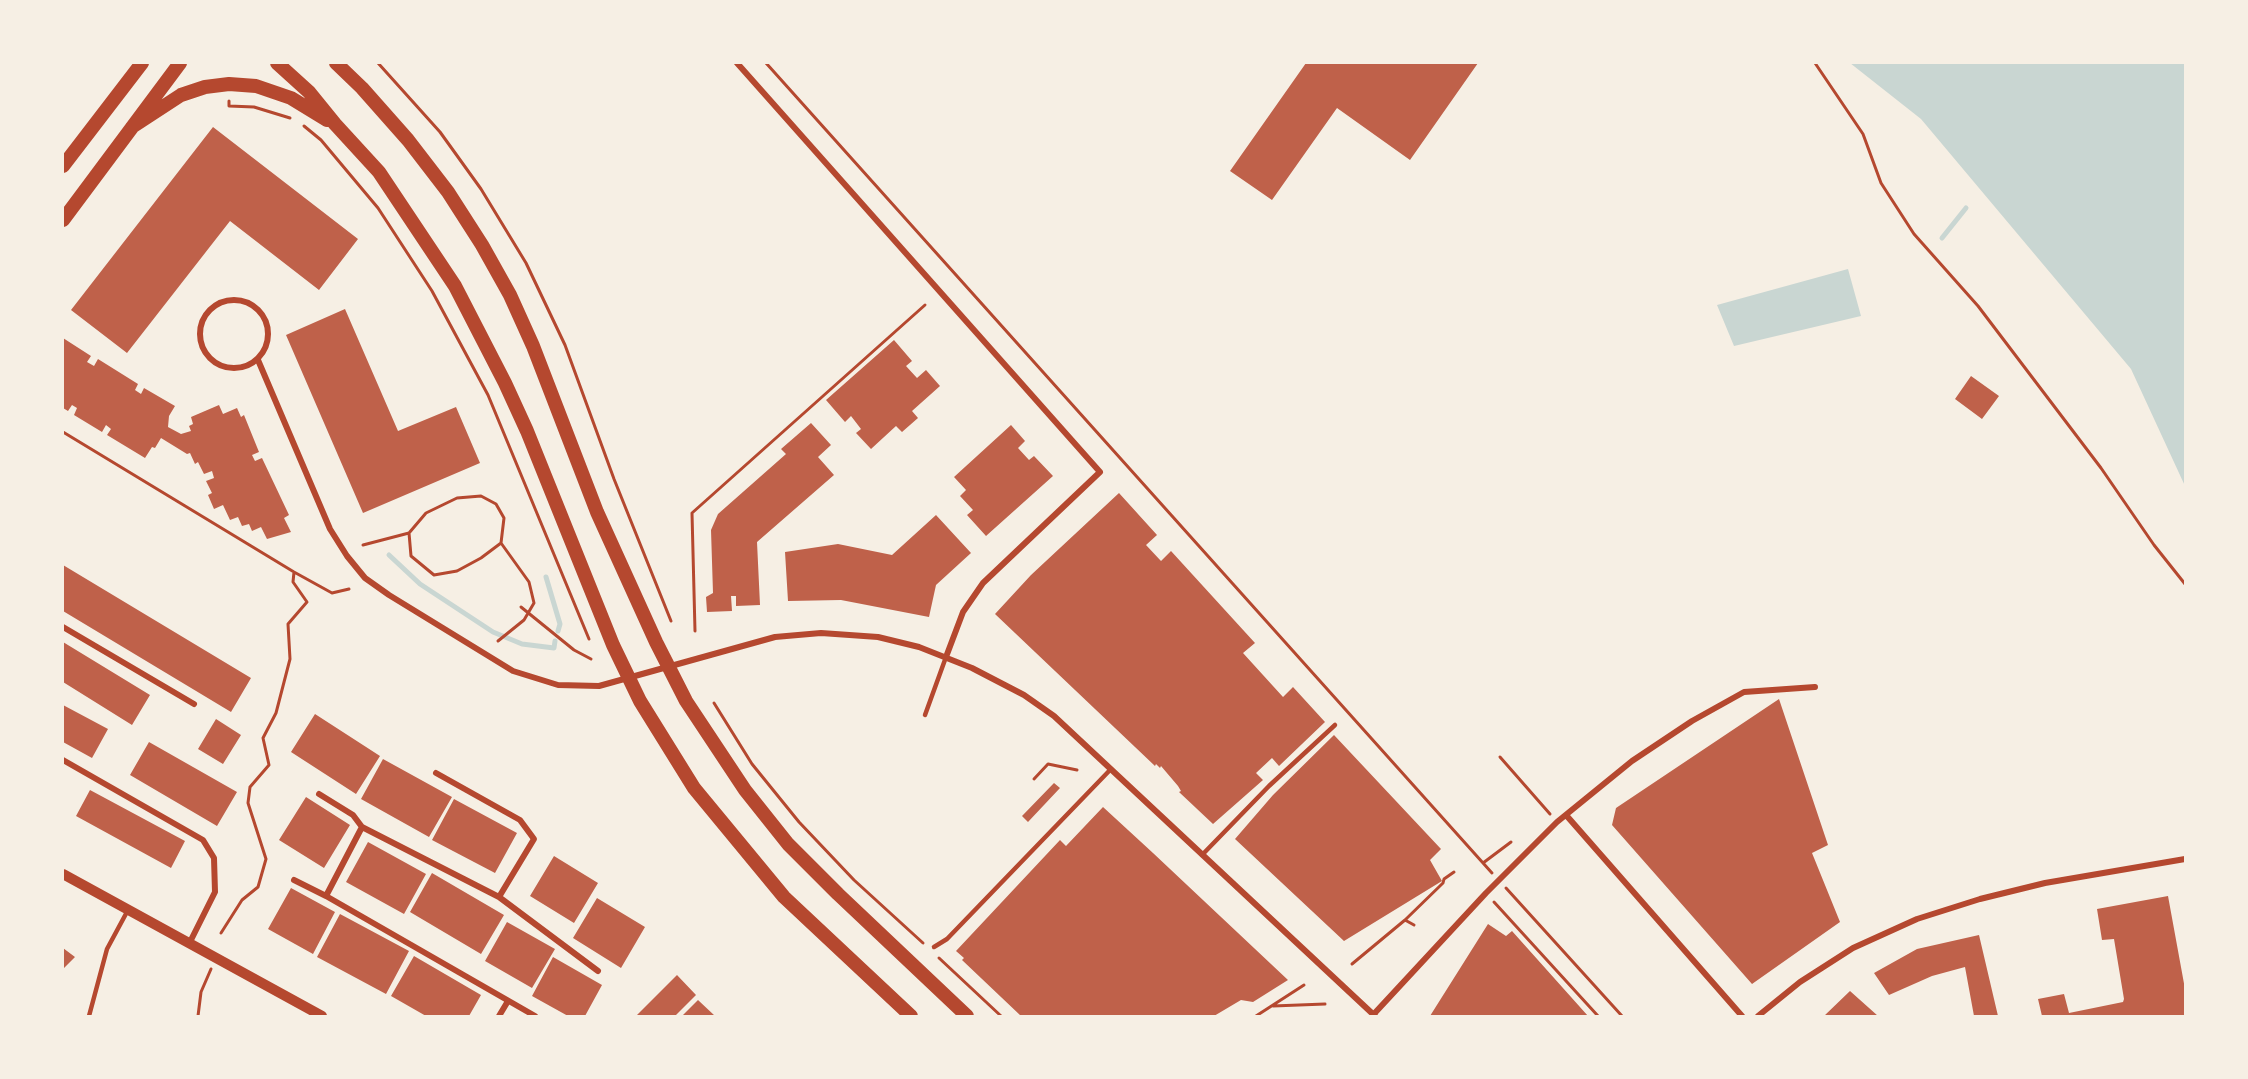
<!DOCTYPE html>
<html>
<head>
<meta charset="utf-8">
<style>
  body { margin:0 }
  #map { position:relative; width:2248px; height:1079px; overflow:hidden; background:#f6efe4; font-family:"Nunito Sans",sans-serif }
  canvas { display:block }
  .frame { position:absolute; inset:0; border:64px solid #f6efe4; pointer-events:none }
</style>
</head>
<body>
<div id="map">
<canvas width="2248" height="1079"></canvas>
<div class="frame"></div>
</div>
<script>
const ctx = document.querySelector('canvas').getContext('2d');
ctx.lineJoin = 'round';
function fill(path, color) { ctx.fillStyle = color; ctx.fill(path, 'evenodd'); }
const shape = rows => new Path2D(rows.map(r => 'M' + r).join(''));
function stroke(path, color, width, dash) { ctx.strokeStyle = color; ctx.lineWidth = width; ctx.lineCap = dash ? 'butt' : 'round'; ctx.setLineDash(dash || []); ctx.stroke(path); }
fill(shape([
  [1850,63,2185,63,2185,486,2131,369,1921,119],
  [1848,269,1861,316,1734,346,1717,305]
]), '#c9d6d2');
stroke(shape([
  [1942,238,1966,208],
  [389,555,420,584,493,632,522,644,554,648,555,641],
  [546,577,560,624,558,631]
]), '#c9d6d2', 5);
fill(shape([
  [1306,63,1478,63,1410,160,1337,108,1272,200,1230,171],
  [213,127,358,239,319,290,230,221,127,353,71,310],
  [345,309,398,431,456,407,480,463,363,513,286,335],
  [63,338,91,356,87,362,94,366,98,359,138,384,135,390,141,394,144,388,175,406,169,416,168,427,181,434,191,431,189,426,193,424,191,417,219,405,223,414,237,408,241,417,244,415,259,452,252,455,255,461,262,458,289,515,284,518,291,532,267,539,261,527,252,531,249,524,242,526,238,517,230,520,223,505,214,509,208,495,212,493,206,481,214,478,212,471,204,474,198,462,195,464,190,453,187,454,161,438,155,448,152,447,145,458,107,435,111,429,106,425,102,432,74,415,77,408,72,405,68,411,63,408],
  [894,340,912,361,906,366,917,378,926,370,940,386,912,411,918,418,902,432,896,426,871,449,856,433,861,429,851,416,845,422,826,400],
  [1971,376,1999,396,1982,419,1955,399],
  [811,423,831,445,818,457,834,475,757,542,760,605,736,606,736,596,731,596,732,611,707,612,706,597,713,593,711,530,718,514,786,454,781,449],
  [1011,425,1025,441,1018,448,1029,460,1034,456,1053,476,986,536,967,515,973,510,960,496,966,490,954,477],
  [1119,493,1157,535,1146,545,1161,561,1171,551,1255,643,1243,653,1283,697,1293,687,1325,722,1279,766,1272,758,1256,773,1263,780,1213,824,1179,792,1181,791,1178,786,1161,766,1160,768,1156,764,1155,766,995,614,1031,575],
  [936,515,971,553,936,585,929,617,841,600,788,601,785,552,838,544,892,555],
  [63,565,251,678,231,712,63,611],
  [63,642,150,695,132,725,63,682],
  [1779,699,1828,845,1812,853,1840,922,1752,984,1612,825,1616,808],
  [63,705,108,729,92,758,63,742],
  [315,714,380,756,356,794,291,752],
  [216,719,241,735,223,764,198,749],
  [1334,735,1441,849,1430,860,1442,881,1344,941,1235,839,1273,795],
  [149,742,237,792,217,826,130,775],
  [383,759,452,797,429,837,361,799],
  [1054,783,1060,788,1028,822,1022,816],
  [90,790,185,841,171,868,76,816],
  [306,797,350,825,324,868,279,840],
  [454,799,517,833,495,873,432,840],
  [1103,807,1153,853,1288,980,1253,1002,1241,1000,1214,1016,1021,1016,962,960,964,958,956,951,1060,840,1066,846],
  [368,842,426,874,404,914,346,882],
  [554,856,598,883,574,923,530,896],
  [432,873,504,915,481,954,410,912],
  [291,888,335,912,313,954,268,929],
  [2168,896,2185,989,2185,1016,2042,1016,2038,999,2064,994,2069,1013,2123,1002,2124,999,2114,939,2102,940,2097,909],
  [597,898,645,927,621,968,573,938],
  [340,914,409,951,386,994,317,957],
  [507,922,555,949,532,988,485,961],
  [1488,924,1506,936,1512,931,1588,1016,1430,1016],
  [1979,935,1998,1016,1974,1016,1965,967,1932,976,1889,995,1874,973,1917,949],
  [63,948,75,957,63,969],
  [414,956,481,995,469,1016,426,1016,391,996],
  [553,957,602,985,585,1016,568,1016,532,996],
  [677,975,696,995,675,1016,636,1016],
  [1850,991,1878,1016,1824,1016],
  [698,1000,715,1016,682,1016]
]), '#bf614a');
stroke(shape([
  [378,63,440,132,481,189,526,263,565,345,614,479,671,621],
  [766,63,1492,873],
  [1815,63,1863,134,1881,183,1914,234,1978,306,2101,468,2154,545,2185,584],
  [229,101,229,106,254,107,290,118],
  [304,126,321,140,378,208,432,291,488,395,589,639],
  [63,432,294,572,332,593,349,589],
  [409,533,411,556,434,575,457,571,481,558,501,543],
  [363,545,409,533,426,513,457,498,481,496,496,504,504,518,501,543,529,582,534,603,524,620,498,641],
  [521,607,574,650,591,659],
  [695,631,692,513,925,305],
  [714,703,752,764,799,822,854,880,923,943],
  [1500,757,1550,814],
  [1034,779,1048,764,1077,770],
  [1483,863,1511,842],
  [1506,888,1622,1016],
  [1494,902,1598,1016],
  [1405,920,1414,925],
  [221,933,242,900,258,887,266,859,248,803,250,787,269,765,263,738,276,713,290,659,288,624,307,602,293,582,294,572],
  [939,958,1001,1016],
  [1352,964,1405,920,1443,883,1444,879,1454,872],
  [1273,1006,1325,1004],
  [198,1016,201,992,211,969],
  [1256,1016,1304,985]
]), '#b5482f', 3);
stroke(shape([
  [925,715,946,657],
  [1202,855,1269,786,1335,725],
  [934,947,947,939,1110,770],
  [89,1016,107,949,128,910]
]), '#b5482f', 4.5);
stroke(shape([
  [737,63,1100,472,983,583,963,612,946,657],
  '200 334a34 34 0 1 1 68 0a34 34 0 1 1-68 0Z',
  [258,360,330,529,347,556,365,578,389,595,513,671,558,685,599,686,775,637,821,633,878,637,919,647,972,668,1024,695,1054,716,1375,1016],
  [63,627,194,704],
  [63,760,203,840,214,858,215,892,189,944],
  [436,773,520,820,534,839,499,897],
  [319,794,353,815,362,827,499,897,598,971],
  [1566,815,1742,1016],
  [294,880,326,896,535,1016],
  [326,896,362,827],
  [499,1016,508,1001],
  [1372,1016,1486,893,1557,822,1632,761,1692,721,1744,692,1815,687],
  [1758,1016,1800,982,1853,948,1917,919,1980,899,2045,883,2185,859]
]), '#b5482f', 6);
stroke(shape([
  [63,874,322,1016]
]), '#b5482f', 10);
stroke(shape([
  [277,63,309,92,335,124,379,172,455,286,505,383,527,431,613,645,640,701,694,788,784,897,911,1016],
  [336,63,362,88,408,140,448,192,482,245,510,295,533,346,597,512,656,642,686,701,745,790,788,844,838,894,967,1016],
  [132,127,181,95,205,87,229,84,256,86,291,98,327,120],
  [63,166,142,63],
  [63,220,180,63]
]), '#b5482f', 14);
</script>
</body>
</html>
